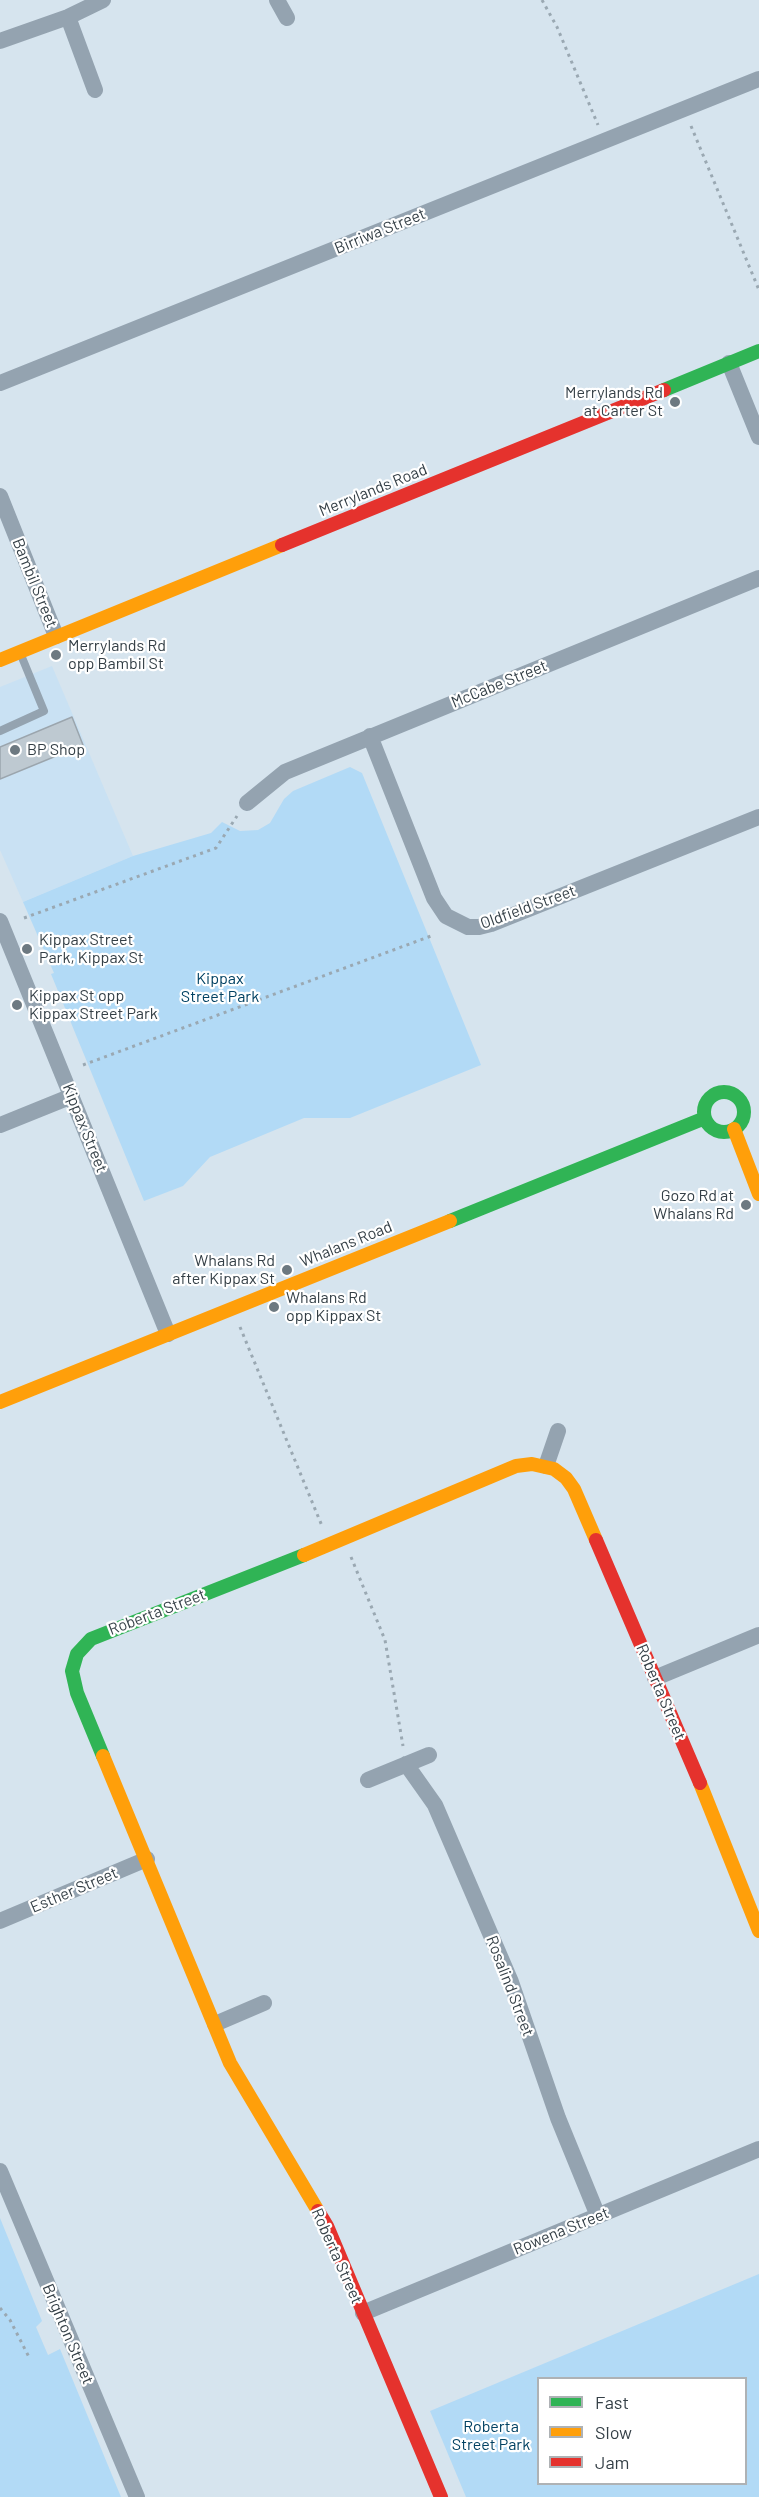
<!DOCTYPE html>
<html>
<head>
<meta charset="utf-8">
<style>
  body { margin:0 }
  #map { position:relative; width:759px; height:2497px; overflow:hidden; background:#d6e4ee; font-family:Barlow,sans-serif }
  canvas { display:block }
  .legend { position:absolute; left:537px; top:2377px; width:210px; height:108px; box-sizing:border-box; background:#fff; border:2px solid #aeb2b5; margin:0; padding:8px 10px; list-style:none; font-size:18px; color:#343f46 }
  .legend li { display:flex; align-items:center; gap:12px; height:30px }
  .legend b { width:30px; border:2px solid #aeb2b5 }
</style>
</head>
<body>
<div id="map">
<canvas width="759" height="2497"></canvas>
<ul class="legend">
<li><b style="height:8px;background:#30b455"></b>Fast</li>
<li><b style="height:8px;background:#ff9f0a"></b>Slow</li>
<li><b style="height:8px;background:#e5322d"></b>Jam</li>
</ul>
</div>
<script>
const ctx = document.querySelector('canvas').getContext('2d');
ctx.lineJoin = 'round';
function fill(path, color) { ctx.fillStyle = color; ctx.fill(path, 'evenodd'); }
const shape = rows => new Path2D(rows.map(r => 'M' + r).join(''));
function stroke(path, color, width, dash) { ctx.strokeStyle = color; ctx.lineWidth = width; ctx.lineCap = dash ? 'butt' : 'round'; ctx.setLineDash(dash || []); ctx.stroke(path); }
function write(font, color, halo, rows, align = 'center') {
  ctx.font = font + ' Barlow,sans-serif'; ctx.lineWidth = 4.5; ctx.setLineDash([]); ctx.textBaseline = 'middle'; ctx.strokeStyle = halo; ctx.fillStyle = color; for (const [text, x, y, turn = 0] of rows) {
    ctx.save(); ctx.translate(x, y); ctx.rotate((+turn || 0) * Math.PI / 180); ctx.textAlign = isNaN(turn) ? turn : align; if (halo) ctx.strokeText(text, 0, 0); ctx.fillText(text, 0, 0); ctx.restore();
  }
}
fill(shape([
  [52,666,133,856,23,902,0,850,0,687]
]), '#c9e1f3');
fill(shape([
  [350,767,362,773,481,1065,350,1118,304,1118,210,1157,183,1186,144,1201,51,974,54,973,23,902,133,856,211,833,222,822,240,831,258,830,270,823,284,799,293,791],
  [0,2218,42,2321,36,2327,48,2355,60,2349,121,2497,0,2497],
  [759,2274,759,2497,466,2497,430,2411],
  [746,2378,746,2484,538,2484,538,2378]
]), '#b2daf6');
const building = shape([
  [72,717,83,745,0,779,0,747,72,717]
]);
fill(building, '#bec9d1');
stroke(building, '#9ba5ad', 1.5);
stroke(shape([
  [542,0,557,27,598,125],
  [691,126,759,290],
  [24,918,216,848,237,816],
  [83,1065,431,936],
  [240,1327,322,1526],
  [351,1557,385,1640,403,1746],
  [0,2308,10,2320,30,2359]
]), '#9aa8b2', 3, [3, 4.5]);
stroke(shape([
  [0,731,44,711,21,655]
]), '#94a3b0', 8);
stroke(shape([
  [277,0,287,18],
  [68,17,95,90],
  [0,41,68,17,103,0],
  [729,363,759,437],
  [0,383,759,79],
  [0,496,56,636],
  [370,736,434,898,446,916,468,927,479,927,491,924,759,817],
  [247,803,285,772,759,578],
  [0,921,168,1334],
  [0,1125,72,1096],
  [546,1466,558,1431],
  [655,1678,759,1635],
  [406,1764,435,1805,511,1982,558,2118,598,2216],
  [368,1780,429,1755],
  [0,1921,147,1859],
  [215,2024,264,2003],
  [0,2171,137,2497],
  [363,2313,759,2149]
]), '#94a3b0', 16);
stroke(shape([
  [664,390,759,351],
  '704 1112a20 20 0 1 1 40 0a20 20 0 1 1-40 0Z',
  [450,1221,705,1118],
  [103,1756,77,1693,72,1671,77,1654,91,1639,304,1555]
]), '#30b455', 14);
stroke(shape([
  [0,660,282,545],
  [734,1129,759,1194],
  [0,1402,450,1221],
  [304,1555,516,1466,532,1464,554,1469,566,1478,574,1489,596,1540],
  [103,1756,230,2063,318,2211],
  [700,1783,759,1931]
]), '#ff9f0a', 14);
stroke(shape([
  [282,545,664,390],
  [596,1540,700,1783],
  [318,2211,327,2226,441,2497]
]), '#e5322d', 14);
for (const [x, y, r, color] of [
  [675,402,6,"#6d7981"],
  [56,655,6,"#6d7981"],
  [15,750,6,"#6d7981"],
  [27,949,6,"#6d7981"],
  [17,1005,6,"#6d7981"],
  [746,1205,6,"#6d7981"],
  [287,1270,6,"#6d7981"],
  [274,1307,6,"#6d7981"]
]) { const dot = new Path2D(); dot.arc(x, y, r, 0, 2 * Math.PI); ctx.fillStyle = color; ctx.fill(dot); stroke(dot, '#fff', 2); }
write('16px', '#343f46', '#fff', [
  ["Birriwa Street",380,231,-22],
  ["Merrylands Road",373,490,-22],
  ["Bambil Street",35,583,68],
  ["McCabe Street",499,684,-22],
  ["Oldfield Street",528,907,-20],
  ["Kippax Street",85,1128,68],
  ["Whalans Road",346,1244,-22],
  ["Roberta Street",157,1612,-21],
  ["Roberta Street",661,1692,67],
  ["Esther Street",74,1890,-23],
  ["Rosalind Street",510,1986,69],
  ["Rowena Street",561,2231,-22],
  ["Roberta Street",337,2256,66],
  ["Brighton Street",68,2334,67]
]);
write('16px', '#343f46', '#fff', [
  ["Merrylands Rd",663,393,"right"],
  ["at Carter St",663,411,"right"],
  ["Merrylands Rd",68,646],
  ["opp Bambil St",68,664],
  ["BP Shop",27,750],
  ["Kippax Street",39,940],
  ["Park, Kippax St",39,958],
  ["Kippax St opp",29,996],
  ["Kippax Street Park",29,1014],
  ["Gozo Rd at",734,1196,"right"],
  ["Whalans Rd",734,1214,"right"],
  ["Whalans Rd",275,1261,"right"],
  ["after Kippax St",275,1279,"right"],
  ["Whalans Rd",286,1298],
  ["opp Kippax St",286,1316]
], 'left');
write('16px', '#014162', '#fff', [
  ["Kippax",220,979],
  ["Street Park",220,997],
  ["Roberta",491,2427],
  ["Street Park",491,2445]
]);
</script>
</body>
</html>
